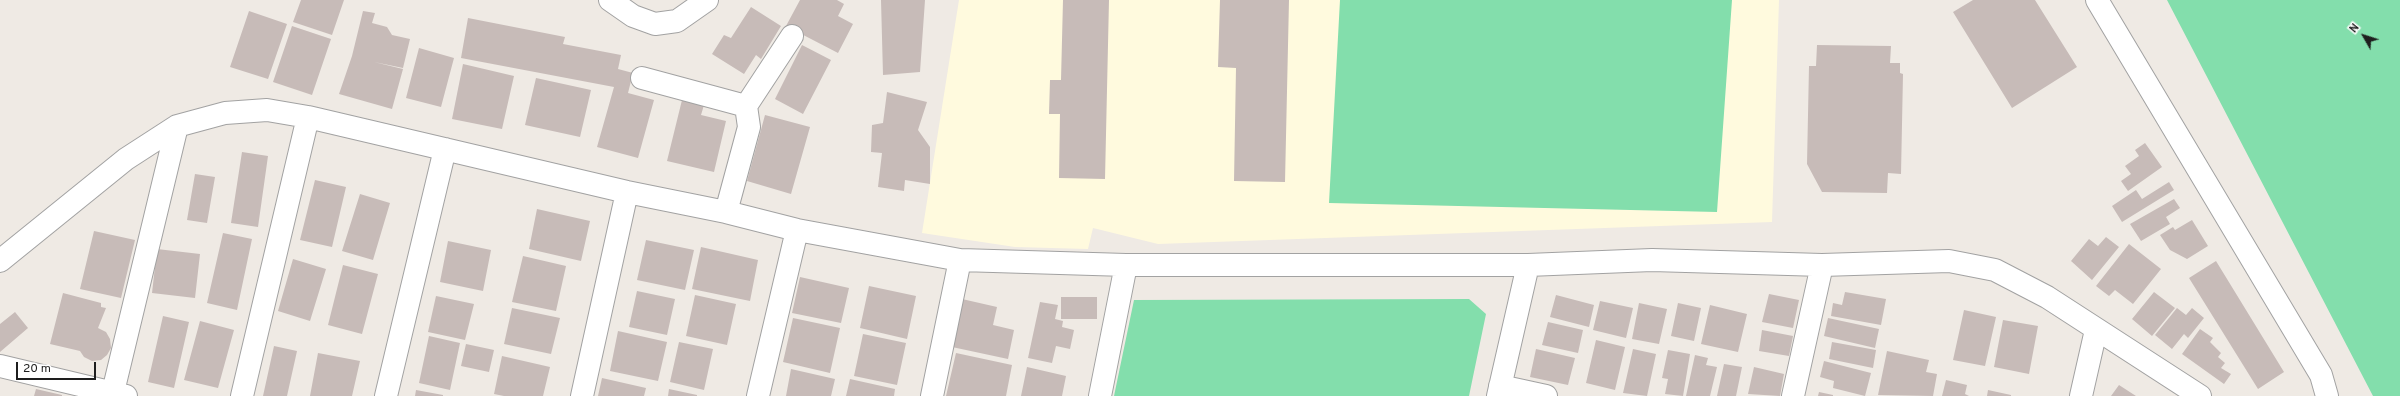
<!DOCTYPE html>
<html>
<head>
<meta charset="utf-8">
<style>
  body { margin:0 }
  #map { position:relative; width:2400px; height:396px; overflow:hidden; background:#efeae4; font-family:Overpass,sans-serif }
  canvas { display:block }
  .north { position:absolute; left:2344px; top:16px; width:40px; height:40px; -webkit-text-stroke:3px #fff; paint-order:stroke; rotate:309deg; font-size:11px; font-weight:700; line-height:16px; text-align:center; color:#1e1e1e }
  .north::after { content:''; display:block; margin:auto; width:14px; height:18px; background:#1e1e1e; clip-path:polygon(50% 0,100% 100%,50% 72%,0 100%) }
  .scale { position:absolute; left:16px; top:362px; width:80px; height:18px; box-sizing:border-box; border:2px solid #1e1e1e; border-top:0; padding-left:5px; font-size:12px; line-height:14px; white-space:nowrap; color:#1e1e1e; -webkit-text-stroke:3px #fff; paint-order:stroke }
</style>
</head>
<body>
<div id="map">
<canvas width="2400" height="396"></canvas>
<div class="north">N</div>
<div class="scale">20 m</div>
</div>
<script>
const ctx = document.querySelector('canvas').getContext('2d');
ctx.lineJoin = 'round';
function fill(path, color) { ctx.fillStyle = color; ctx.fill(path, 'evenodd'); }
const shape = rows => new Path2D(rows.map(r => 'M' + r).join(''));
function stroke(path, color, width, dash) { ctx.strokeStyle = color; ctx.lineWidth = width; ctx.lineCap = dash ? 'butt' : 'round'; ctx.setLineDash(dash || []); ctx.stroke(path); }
fill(shape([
  [959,0,1779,0,1772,222,1158,244,1093,228,1088,249,1015,247,922,233]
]), '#fffade');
fill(shape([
  [1340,0,1732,0,1717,212,1329,203],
  [2167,0,2400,0,2400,396,2373,396],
  [1469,299,1486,314,1469,396,1114,396,1134,300]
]), '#83deac');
fill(shape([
  [301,0,344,0,332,35,293,22],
  [800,0,837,0,844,4,838,16,853,24,838,53,786,26],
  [881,0,925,0,920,72,883,75],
  [1063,0,1109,0,1105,179,1059,178,1060,114,1049,114,1050,80,1061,80],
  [1220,0,1289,0,1285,182,1234,181,1236,68,1218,67],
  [1973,0,2035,0,2077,67,2012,108,1953,12],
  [751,7,781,26,761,59,756,55,744,74,712,54,724,35,731,38],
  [249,11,287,24,268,79,230,67],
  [363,11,375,13,372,23,387,27,392,35,410,39,403,68,374,62,403,69,392,109,339,94,352,56],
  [468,18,565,37,563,44,621,55,618,69,633,73,628,93,654,100,638,158,597,147,614,87,461,58],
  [292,26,331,39,312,95,273,82],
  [802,45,831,60,803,114,775,99],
  [1817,45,1891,46,1890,63,1900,63,1900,73,1903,74,1901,174,1888,173,1887,193,1822,192,1807,164,1809,66,1816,66],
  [419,48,454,58,441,107,406,98],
  [463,64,514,76,502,129,452,119],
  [536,78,591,90,580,137,525,125],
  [887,92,927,102,918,130,930,147,930,184,905,180,904,191,878,187,882,153,871,152,872,125,883,123],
  [682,100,704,105,701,115,726,121,714,172,667,161],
  [765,115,810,127,791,194,747,181],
  [2145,143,2162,167,2128,191,2121,181,2131,174,2125,166,2139,156,2135,150],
  [242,152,268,156,258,227,231,223],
  [195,174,215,177,207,223,187,220],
  [315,180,346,187,332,247,300,240],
  [2169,182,2174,190,2122,222,2112,206,2136,190,2142,199],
  [360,194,390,203,373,260,342,251],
  [2174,199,2180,208,2166,217,2170,224,2141,241,2130,224],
  [537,209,590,221,581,261,529,249],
  [2192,220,2208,246,2187,259,2170,250,2160,235,2173,227,2175,230],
  [94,231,135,240,121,298,80,289],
  [223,233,252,239,237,310,207,303],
  [2106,237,2119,247,2092,280,2071,261,2089,239,2098,246],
  [646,240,694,250,685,290,637,280],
  [448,241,491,250,483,291,440,282],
  [2129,244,2161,269,2133,304,2115,290,2109,296,2096,286],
  [701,247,758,260,750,301,692,289],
  [157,249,200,254,195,298,152,293],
  [523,256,566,266,556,311,512,302],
  [293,259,326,269,310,321,278,311],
  [2216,261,2284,372,2258,389,2189,278],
  [343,265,378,274,362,334,328,325],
  [800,277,849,288,841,323,792,313],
  [869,286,916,296,907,339,860,328],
  [637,291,675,299,667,335,629,327],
  [1845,292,1886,299,1881,325,1831,316,1833,303,1842,305],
  [2154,292,2175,308,2152,336,2132,319],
  [63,293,101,303,101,307,106,308,98,328,106,332,110,339,111,348,107,355,101,360,92,361,84,357,80,351,50,344],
  [1769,294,1799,300,1793,328,1762,322],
  [695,295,736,304,727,345,686,336],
  [1556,295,1594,305,1589,327,1550,317],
  [436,296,474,304,465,340,428,332],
  [1061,297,1097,297,1097,319,1061,319],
  [962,299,997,307,993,325,1014,330,1008,359,952,347],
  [1600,301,1633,308,1626,338,1593,330],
  [1040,302,1058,305,1055,319,1063,321,1062,327,1074,330,1070,349,1056,346,1052,363,1028,358],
  [1639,303,1667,309,1659,344,1632,339],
  [1678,303,1701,308,1694,341,1671,336],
  [1710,305,1747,314,1738,352,1701,344],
  [512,308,560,318,551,354,504,344],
  [2177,308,2186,315,2192,308,2204,318,2188,338,2184,334,2172,349,2155,335],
  [1964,310,1996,317,1985,366,1953,360],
  [15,312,28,328,0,352,0,324],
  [163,316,189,322,174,388,148,382],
  [793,318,840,328,830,373,783,362],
  [1828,318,1879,329,1875,348,1824,336],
  [2003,320,2038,326,2029,374,1994,367],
  [200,321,234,330,218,388,184,380],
  [1548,322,1583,330,1578,353,1542,345],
  [2200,329,2213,338,2210,342,2221,353,2218,357,2225,363,2221,368,2231,374,2224,384,2182,354],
  [1762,330,1793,336,1789,356,1759,351],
  [618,331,667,342,658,381,610,371],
  [863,334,906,343,897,385,854,376],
  [429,336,460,343,450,390,419,383],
  [1596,340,1625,347,1615,390,1586,383],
  [679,342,713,349,704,390,670,382],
  [1832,342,1876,350,1873,368,1829,359],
  [466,344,494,350,489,372,461,366],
  [274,346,297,351,287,396,263,396],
  [1536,349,1575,358,1568,385,1530,377],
  [1633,349,1656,354,1647,396,1623,393],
  [1668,350,1690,354,1683,396,1665,394,1668,379,1662,378],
  [1887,351,1929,360,1926,372,1937,374,1933,396,1878,395],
  [318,353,360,361,352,396,310,396],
  [956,353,1012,365,1006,396,946,396],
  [1695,355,1708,358,1706,365,1717,367,1710,396,1686,396],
  [502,356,550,367,543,396,504,396,494,394],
  [1824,361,1871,373,1865,396,1833,388,1834,381,1820,377],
  [1724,364,1742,367,1736,396,1717,396],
  [1027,367,1066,376,1062,396,1021,396],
  [1754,367,1784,374,1780,396,1748,394],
  [791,369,835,379,831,396,786,396],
  [602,378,646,388,644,396,598,396],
  [850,379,895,389,894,396,846,396],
  [1946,380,1967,385,1965,394,1969,396,1942,396],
  [2119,385,2136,396,2111,396],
  [36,389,62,395,62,396,34,396],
  [669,389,697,395,697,396,668,396],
  [416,390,443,395,443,396,415,396],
  [1988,390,2011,395,2011,396,1987,396],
  [1819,392,1833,395,1833,396,1818,396]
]), '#c7bbb8');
const minor = shape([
  [610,0,633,16,655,24,677,21,707,0],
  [2097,0,2321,375,2327,396],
  [642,78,746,106],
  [726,212,749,127,746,106,792,36],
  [0,261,126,159,177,126,225,113,267,110,308,117,627,192,726,212,797,230,960,260,1126,265,1528,265,1652,260,1822,265,1949,261,1995,270,2047,297,2200,396],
  [0,366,126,396],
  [1500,386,1546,396],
  [112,396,177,126],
  [242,396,308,117],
  [386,396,445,149],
  [582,396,627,192],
  [758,396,797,230],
  [932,396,960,260],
  [1100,396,1126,265],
  [1498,396,1528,265],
  [1793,396,1822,265],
  [2081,396,2096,330]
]);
stroke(minor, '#a2a2a2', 24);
stroke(minor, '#fff', 22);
</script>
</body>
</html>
